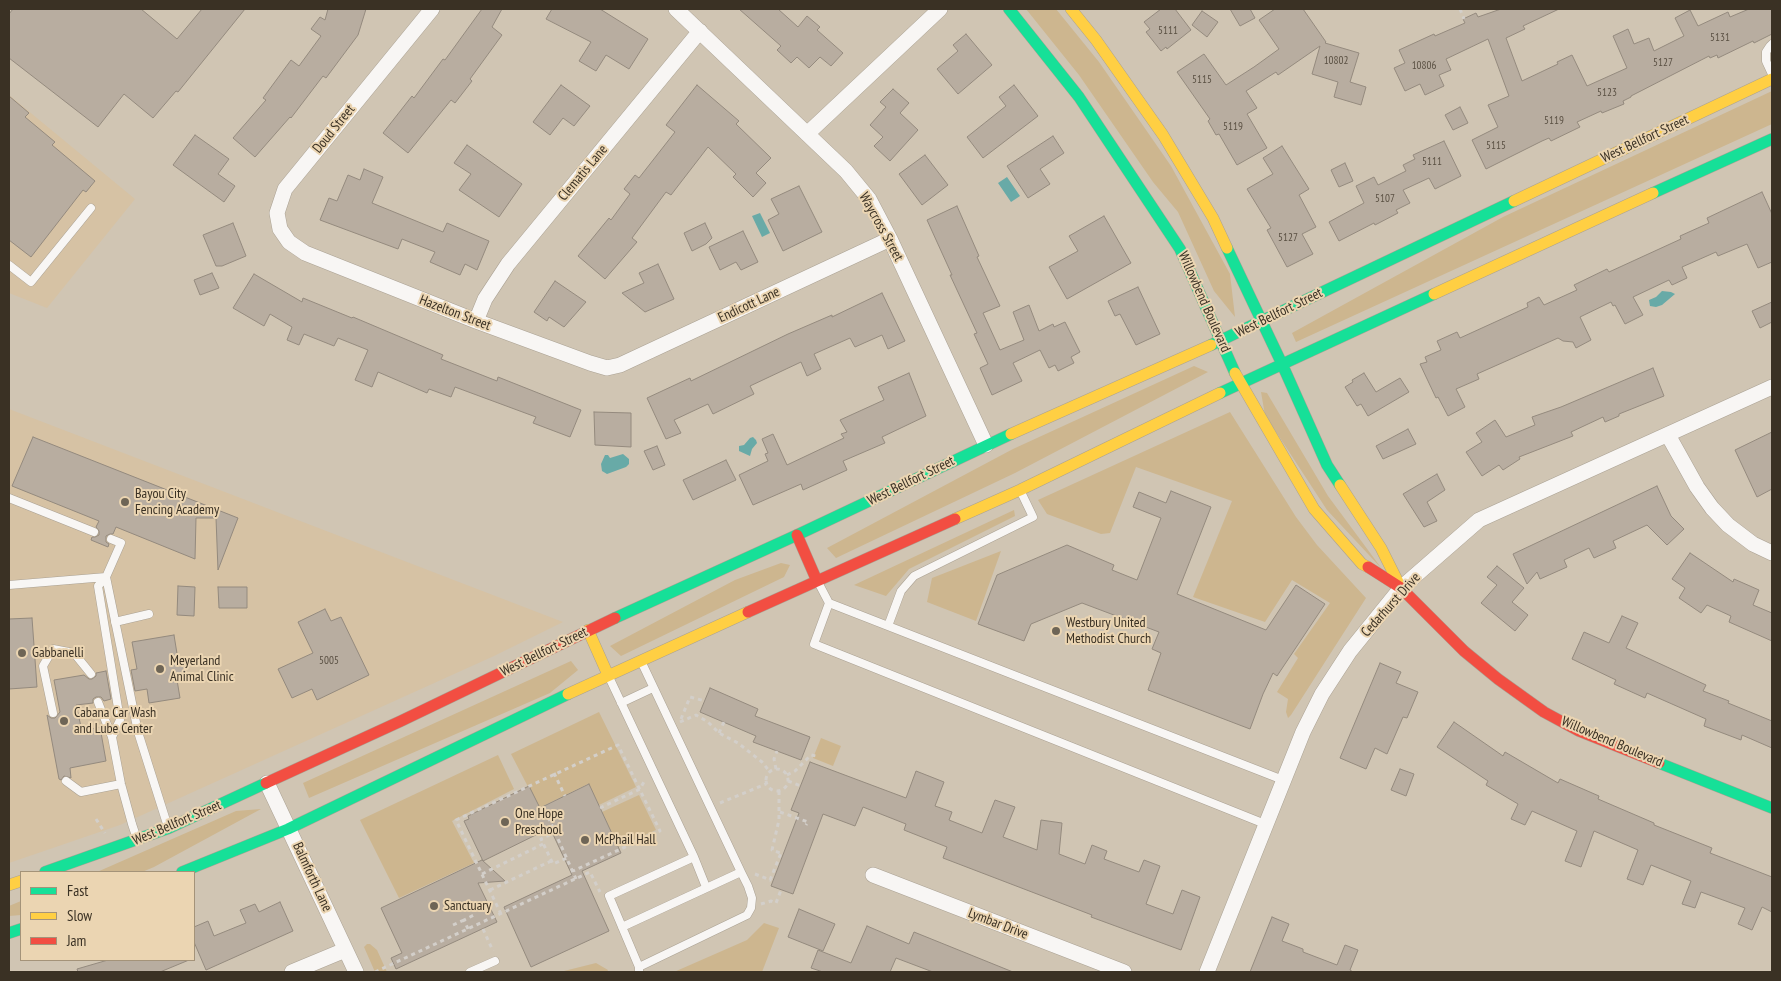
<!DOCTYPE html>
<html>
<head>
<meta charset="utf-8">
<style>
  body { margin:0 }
  #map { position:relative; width:1781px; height:981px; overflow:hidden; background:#d0c5b3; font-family:"PT Sans Narrow",sans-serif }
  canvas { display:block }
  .frame { position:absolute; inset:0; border:10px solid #3a3124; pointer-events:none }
  .legend { position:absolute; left:20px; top:871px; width:175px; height:90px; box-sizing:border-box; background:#ebd5b2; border:1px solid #a49379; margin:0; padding:6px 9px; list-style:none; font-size:15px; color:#3a3124 }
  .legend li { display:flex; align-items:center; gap:10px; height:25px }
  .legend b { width:25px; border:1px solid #a49379 }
</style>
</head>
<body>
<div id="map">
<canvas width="1781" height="981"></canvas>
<div class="frame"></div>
<ul class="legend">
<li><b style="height:6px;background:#16e098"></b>Fast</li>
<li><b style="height:6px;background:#ffcf43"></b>Slow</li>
<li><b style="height:6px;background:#f24e42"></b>Jam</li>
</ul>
</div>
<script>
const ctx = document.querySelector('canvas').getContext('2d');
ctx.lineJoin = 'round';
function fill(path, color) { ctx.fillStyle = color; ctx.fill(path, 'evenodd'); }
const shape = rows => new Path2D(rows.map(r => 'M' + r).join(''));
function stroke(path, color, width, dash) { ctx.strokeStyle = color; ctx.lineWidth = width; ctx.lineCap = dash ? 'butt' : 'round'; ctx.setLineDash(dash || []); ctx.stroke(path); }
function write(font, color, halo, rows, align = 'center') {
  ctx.font = font + ' "PT Sans Narrow",sans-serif'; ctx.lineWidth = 4; ctx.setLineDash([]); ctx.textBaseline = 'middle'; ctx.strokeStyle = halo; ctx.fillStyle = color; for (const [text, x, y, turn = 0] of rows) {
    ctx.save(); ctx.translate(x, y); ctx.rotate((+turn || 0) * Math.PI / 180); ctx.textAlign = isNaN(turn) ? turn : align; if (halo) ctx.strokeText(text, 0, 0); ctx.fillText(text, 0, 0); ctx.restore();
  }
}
fill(shape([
  [9,95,135,199,47,308,9,293],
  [9,409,563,622,494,656,120,825,9,863]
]), '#d6c2a4');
fill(shape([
  [1026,9,1056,9,1099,62,1171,166,1230,274,1235,317,1214,291,1178,212,1153,182,1079,75],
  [1772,91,1772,124,1296,342,1292,333,1503,217],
  [1194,366,1208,372,1015,473,836,558,827,548,1013,449],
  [1261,392,1267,393,1328,496,1382,569,1327,510,1265,415],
  [1230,412,1296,517,1317,545,1366,598,1291,715,1288,718,1286,712,1288,699,1277,692,1298,658,1294,654,1330,603,1292,580,1265,622,1193,597,1232,501,1136,467,1110,533,1101,534,1047,514,1038,500],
  [1014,510,1015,516,909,569,886,596,854,585],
  [1001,551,976,621,927,602,932,578],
  [781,563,790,565,784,577,621,656,610,646,735,580],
  [571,661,578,670,550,693,309,798,303,783],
  [599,712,636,787,599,805,588,784,539,808,511,754],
  [821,738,841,746,833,766,813,758],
  [498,755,514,789,452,821,474,863,399,898,360,820],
  [639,795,656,830,618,847,602,812],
  [261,809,154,867,142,872,97,872,236,811],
  [21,901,21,915,9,916,9,906],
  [764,923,779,928,762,972,674,972,747,940],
  [367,944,370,944,377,950,387,972,375,972,364,947],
  [596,963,608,970,607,972,560,972]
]), '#cdb68f');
fill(shape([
  [1007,177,1020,196,1011,202,998,183],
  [760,213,770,233,762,237,752,216],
  [1662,291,1671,292,1675,294,1662,305,1656,307,1650,306,1649,300,1656,297],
  [753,437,756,440,757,443,752,449,750,456,739,451,739,446,744,445,750,438],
  [623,454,629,459,629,464,626,467,607,474,602,471,601,464,605,455,608,455,610,458]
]), '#68aaa7');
const building = shape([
  [13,9,141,9,177,39,202,9,245,9,178,92,176,91,153,118,124,94,98,127,9,58,9,14,13,9],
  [328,9,366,9,358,35,326,78,323,76,291,118,290,117,255,157,233,138,266,100,263,98,291,60,299,66,321,36,311,29,320,17,325,20,328,9],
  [482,9,502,9,492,27,502,35,470,79,472,81,455,103,451,100,408,153,383,133,412,96,414,98,443,59,445,60,482,9],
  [552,9,600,9,648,39,629,69,606,55,596,71,579,61,591,42,546,19,552,9],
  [739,9,778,9,798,27,807,16,820,27,817,30,843,53,831,66,820,57,809,68,797,57,791,63,777,50,781,46,739,9],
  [1161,9,1175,9,1191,30,1167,49,1166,47,1161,51,1146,32,1150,29,1144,22,1161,9],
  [1230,9,1250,9,1255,18,1240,26,1230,9],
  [1275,9,1303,9,1326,42,1325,43,1359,53,1350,82,1366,87,1361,105,1334,97,1338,82,1312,74,1320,46,1278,75,1276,72,1246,91,1257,108,1247,114,1267,148,1237,165,1219,134,1216,135,1208,121,1210,119,1177,72,1204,54,1226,85,1254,67,1279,49,1259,20,1275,9],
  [1501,9,1559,9,1523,26,1525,29,1506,38,1522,81,1558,64,1557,62,1572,55,1587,86,1627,68,1613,36,1628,29,1634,44,1649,38,1654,51,1684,36,1675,18,1690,10,1698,26,1728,12,1730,17,1749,9,1772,9,1772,34,1754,43,1753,41,1718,58,1717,55,1710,58,1709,56,1631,96,1631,97,1623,101,1624,104,1602,113,1601,111,1577,122,1580,127,1551,141,1549,138,1542,141,1486,169,1472,140,1498,127,1488,105,1509,96,1488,39,1446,59,1451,70,1439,75,1444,86,1425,95,1420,84,1405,91,1394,68,1405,63,1399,50,1434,34,1435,36,1465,23,1463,19,1476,13,1478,17,1501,9],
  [1202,11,1218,22,1207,37,1192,25,1202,11],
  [966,34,992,65,958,94,937,69,958,51,953,45,966,34],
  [561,85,590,106,574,126,563,118,550,135,533,122,561,85],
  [697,85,739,121,736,124,771,158,756,173,766,183,753,197,733,177,736,174,708,147,671,195,666,192,632,238,637,242,605,279,578,256,609,218,611,220,630,194,624,189,635,175,639,178,675,132,666,125,697,85],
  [1014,85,1038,116,983,158,967,137,1006,106,999,97,1014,85],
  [893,89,909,103,900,113,918,130,890,161,874,146,883,137,870,125,886,107,880,102,893,89],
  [9,96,29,113,25,117,55,142,52,145,95,181,86,192,83,190,31,257,9,240,9,96],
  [1460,107,1468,123,1453,130,1445,115,1460,107],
  [195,135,229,159,218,174,235,186,224,202,173,165,195,135],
  [1053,136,1064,153,1040,169,1050,184,1028,198,1007,166,1053,136],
  [1444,141,1461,176,1435,189,1429,178,1403,190,1410,203,1396,210,1398,213,1375,225,1374,223,1339,241,1329,222,1364,203,1356,186,1374,177,1378,185,1406,171,1403,165,1415,159,1413,155,1444,141],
  [467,145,522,184,499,217,459,190,471,174,454,163,467,145],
  [1282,146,1309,189,1299,195,1316,227,1302,234,1313,254,1287,267,1267,230,1271,228,1247,189,1273,174,1263,158,1282,146],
  [925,155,948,185,922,205,899,174,925,155],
  [1345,163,1353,181,1339,187,1331,170,1345,163],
  [364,169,383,177,372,203,443,232,447,223,489,241,477,270,465,264,460,275,430,262,435,252,402,239,398,249,320,220,329,198,337,201,348,175,360,180,364,169],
  [799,186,822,232,783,251,768,220,779,214,771,199,799,186],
  [1762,192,1772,214,1772,262,1758,268,1747,244,1718,256,1716,252,1682,267,1687,278,1672,285,1669,280,1633,297,1643,315,1625,324,1615,305,1613,306,1611,302,1580,317,1591,340,1576,348,1573,342,1563,341,1558,338,1477,374,1479,379,1456,389,1465,407,1448,416,1438,397,1436,398,1420,364,1427,362,1425,357,1441,350,1437,341,1457,332,1460,338,1528,307,1527,303,1539,297,1544,305,1577,290,1574,285,1607,269,1609,272,1681,239,1680,236,1709,223,1707,218,1762,192],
  [957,206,979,256,977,257,1000,306,983,313,1000,350,1024,340,1013,312,1029,305,1039,331,1053,324,1054,327,1065,322,1080,352,1071,357,1074,363,1058,371,1055,365,1049,368,1040,350,1013,363,1022,381,992,395,980,368,988,364,974,334,977,333,950,275,952,275,927,220,957,206],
  [1104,216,1131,263,1067,299,1049,267,1078,251,1069,236,1104,216],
  [233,223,246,256,222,266,216,266,203,235,233,223],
  [705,223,712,238,706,244,692,251,684,233,705,223],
  [743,231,758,262,741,270,736,262,720,270,709,247,743,231],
  [658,264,674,299,645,312,622,293,644,283,639,273,658,264],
  [212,273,219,288,200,295,194,280,212,273],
  [254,274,302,302,303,298,352,318,353,317,443,355,441,359,497,381,498,377,581,410,570,437,533,423,536,417,455,387,451,397,429,389,427,393,378,372,372,387,355,380,368,350,338,338,334,346,304,334,299,345,287,340,292,327,270,314,264,326,233,308,254,274],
  [555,281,586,302,564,327,549,317,547,321,534,312,555,281],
  [1138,287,1160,334,1136,345,1120,314,1115,316,1108,301,1138,287],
  [882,293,905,341,888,349,882,335,855,347,850,338,814,354,821,369,807,376,801,362,750,386,754,394,713,414,708,404,674,420,681,433,666,439,647,398,690,378,691,381,788,334,832,315,832,317,882,293],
  [1772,302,1772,322,1760,328,1752,311,1772,302],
  [1653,368,1664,396,1619,414,1619,416,1605,422,1603,417,1571,432,1573,436,1519,457,1520,459,1503,470,1499,465,1482,476,1466,452,1482,442,1476,433,1495,420,1506,437,1535,425,1532,417,1561,407,1653,368],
  [909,373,926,416,882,437,885,443,843,461,847,470,803,490,801,484,753,505,739,475,768,461,765,454,768,453,762,439,773,434,787,465,844,438,841,434,847,432,840,420,884,400,878,387,909,373],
  [1364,373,1376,392,1400,378,1409,392,1368,416,1361,404,1357,406,1345,387,1353,382,1352,380,1364,373],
  [594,412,631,413,631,447,595,445,594,412],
  [1408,429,1416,444,1383,459,1376,446,1408,429],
  [1772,432,1772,489,1757,497,1735,450,1772,432],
  [33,437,238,518,218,570,216,518,196,518,195,559,116,527,113,534,110,534,106,536,106,542,109,544,108,547,91,540,92,537,95,537,99,535,99,531,96,527,99,521,12,486,33,437],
  [657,446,665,465,653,470,644,451,657,446],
  [726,460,736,480,693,500,683,480,726,460],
  [1437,474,1445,490,1427,502,1437,521,1424,527,1403,494,1437,474],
  [1657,486,1671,516,1684,529,1667,545,1647,525,1613,541,1616,548,1594,558,1589,548,1564,560,1567,567,1540,579,1537,572,1527,584,1513,554,1657,486],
  [1171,491,1211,507,1177,594,1266,630,1296,585,1325,604,1277,676,1273,673,1263,694,1250,729,1148,690,1161,653,1152,649,1159,632,1082,603,1031,624,1024,641,978,624,997,575,1067,545,1114,565,1112,570,1137,580,1161,518,1133,507,1139,492,1166,503,1171,491],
  [1690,553,1733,582,1734,579,1759,590,1753,605,1772,613,1772,641,1729,622,1731,616,1707,605,1701,613,1679,598,1685,588,1672,579,1690,553],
  [1497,566,1524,588,1512,602,1528,615,1515,631,1481,603,1497,585,1487,577,1497,566],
  [178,586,195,587,194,616,177,615,178,586],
  [218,587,247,587,247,608,219,608,218,587],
  [325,609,331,621,341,617,369,675,317,700,312,689,292,698,278,669,313,653,298,622,325,609],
  [1622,616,1638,623,1626,648,1706,685,1703,691,1729,701,1728,703,1772,721,1772,748,1742,735,1741,740,1704,726,1706,719,1647,693,1645,698,1614,684,1616,680,1572,659,1584,632,1609,643,1622,616],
  [32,618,37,687,9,689,9,619,32,618],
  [174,635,179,666,185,665,187,679,177,680,180,698,149,703,147,689,135,691,131,670,137,669,132,642,174,635],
  [1380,663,1401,672,1396,683,1418,692,1407,718,1403,717,1387,754,1375,748,1366,769,1340,758,1380,663],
  [106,671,111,699,104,701,101,697,96,697,93,699,93,703,76,705,82,731,100,727,106,761,70,768,71,778,64,776,61,780,59,779,47,715,51,718,55,718,60,712,54,680,84,675,89,679,92,679,96,676,96,673,106,671],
  [710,688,758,709,755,716,810,737,801,760,753,742,756,736,700,712,710,688],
  [1454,722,1503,756,1505,752,1558,783,1560,779,1599,796,1598,799,1654,823,1654,825,1712,848,1710,853,1772,877,1772,912,1762,907,1752,930,1738,924,1745,908,1701,892,1695,908,1682,904,1691,881,1651,865,1643,885,1627,879,1638,850,1594,831,1581,867,1565,861,1577,831,1532,811,1525,825,1511,819,1518,804,1486,785,1488,781,1437,747,1454,722],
  [810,762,906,798,916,771,944,782,935,806,952,812,949,820,982,833,995,800,1015,807,1003,837,1037,850,1041,820,1062,823,1059,854,1085,864,1092,845,1107,851,1104,859,1139,872,1144,860,1160,866,1146,904,1173,914,1182,890,1200,897,1181,950,1091,917,1092,915,943,858,947,847,904,830,906,824,863,807,855,826,823,814,793,894,771,886,799,813,791,810,810,762],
  [1400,769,1414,774,1406,796,1391,790,1400,769],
  [589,784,621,853,582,871,609,931,531,967,504,907,572,875,550,828,483,861,464,821,469,819,468,816,529,786,540,808,589,784],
  [482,860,505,881,478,883,497,922,396,969,391,958,402,953,381,908,482,860],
  [280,902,293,931,206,970,194,942,194,927,208,921,214,936,246,923,240,910,255,904,259,912,280,902],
  [799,909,835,924,823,951,788,937,799,909],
  [1272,917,1289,924,1282,941,1303,949,1303,952,1337,965,1345,945,1358,950,1350,970,1353,972,1250,972,1272,917],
  [867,926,909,944,914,932,1013,972,933,972,896,958,890,972,823,972,811,968,818,950,851,963,867,926],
  [108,960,189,960,160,972,78,972,77,969,108,960]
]);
fill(building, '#b8ada0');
stroke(building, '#948a7e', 1);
const lane = shape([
  [1772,44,1770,46,1766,52,1766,61,1772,74],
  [9,265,31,282,91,208],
  [9,498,94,532],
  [106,577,138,732,168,827],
  [106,577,98,586,120,720,112,737],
  [818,582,829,603,1283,780],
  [9,585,106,577,121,543,111,539],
  [829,603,814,644,1265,824],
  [115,622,149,614],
  [888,626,901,591,914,576,1033,517,1021,492],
  [609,677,694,857,706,887],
  [98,702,112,737,121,784,132,824,137,839],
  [621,703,653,688],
  [53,713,43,666,53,649,74,653,91,674],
  [66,781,81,792,121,784],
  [622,927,741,872,641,661],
  [639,967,747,915,751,908,752,898,748,886,741,872],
  [470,972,495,961],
  [639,972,639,967,609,896,694,857]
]);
const street = shape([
  [432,9,285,189,277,213,280,229,289,242,305,253,476,321,590,363,607,368,620,365,890,239],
  [676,9,846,171,869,199,890,239,986,445],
  [807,134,940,9],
  [476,321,485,299,508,264,700,31],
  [1668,435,1697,487,1712,508,1728,525,1753,544,1772,553],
  [267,783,356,972],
  [873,875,1124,972],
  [292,972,345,950],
  [1207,972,1303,732,1322,694,1350,651,1401,588,1479,520,1772,387]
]);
const fast = shape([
  [1009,9,1079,97,1180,249,1235,373],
  [1653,193,1772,139],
  [1227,248,1282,364,1327,465,1340,485],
  [1211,345,1514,201],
  [1220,393,1434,294],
  [615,618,797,535,1011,434],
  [1659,763,1772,808],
  [45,872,169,828,266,783],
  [182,872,288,829,568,694],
  [9,933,21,929]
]);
const slow = shape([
  [1071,9,1096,40,1163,135,1213,218,1227,248],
  [1514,201,1772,79],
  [1434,294,1653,193],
  [1235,373,1314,509,1362,564,1368,567],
  [1011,434,1211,345],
  [1340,485,1381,548,1401,588],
  [955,519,1020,490,1220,393],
  [588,630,608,675],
  [568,694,748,612],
  [9,885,21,881]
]);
const jam = shape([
  [797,535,817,581],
  [1368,567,1401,588,1464,651,1498,679,1544,712,1579,731,1659,763],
  [748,612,955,519],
  [266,783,401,721,615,618]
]);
stroke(lane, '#aaa193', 9);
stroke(street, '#aaa193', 16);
stroke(fast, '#aaa193', 12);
stroke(slow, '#aaa193', 12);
stroke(jam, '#aaa193', 12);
stroke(shape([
  [1460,9,1464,19],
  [681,719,690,697,705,701],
  [680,722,696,715,708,722,719,733,738,743,762,762,770,772],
  [719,733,724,722],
  [776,769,774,759,777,751],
  '766 780a11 11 0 1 1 22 0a11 11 0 1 1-22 0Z',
  [554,773,565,796],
  [787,775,795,771,811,755,816,756],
  [788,781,801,786],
  [779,791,779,820,772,850,783,854],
  [720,803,766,784],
  [600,808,640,789,645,780],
  [545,810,576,879],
  [780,812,808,822,806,825],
  [96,819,105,833],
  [557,831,541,839,553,864,567,858],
  [482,874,543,844],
  [755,874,770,880,781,853],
  [490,890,551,861],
  [761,904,771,901,776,903,781,890],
  [501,914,456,820,618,745,660,831,573,871],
  [453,925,464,920],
  [468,929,464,920,476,914],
  [483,929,493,951],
  [375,972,590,872,600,892]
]), '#d3cfca', 3, [4, 4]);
stroke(lane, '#f8f6f4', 8);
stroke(street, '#f8f6f4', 15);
stroke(fast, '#16e098', 11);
stroke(slow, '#ffcf43', 11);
stroke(jam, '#f24e42', 11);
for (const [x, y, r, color] of [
  [125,502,5,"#6e6556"],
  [1056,631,5,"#6e6556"],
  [22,653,5,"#6e6556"],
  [160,669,5,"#6e6556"],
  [64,721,5,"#6e6556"],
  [505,822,5,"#6e6556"],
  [585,840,5,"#6e6556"],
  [434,906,5,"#6e6556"]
]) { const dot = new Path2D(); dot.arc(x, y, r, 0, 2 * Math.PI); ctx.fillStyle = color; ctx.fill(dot); stroke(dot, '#ebd5b2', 2); }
write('11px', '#5a5043', null, [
  ["5111",1168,31],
  ["5131",1720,38],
  ["10802",1336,61],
  ["5127",1663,63],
  ["10806",1424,66],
  ["5115",1202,80],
  ["5123",1607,93],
  ["5119",1554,121],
  ["5119",1233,127],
  ["5115",1496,146],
  ["5111",1432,162],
  ["5107",1385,199],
  ["5127",1288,238],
  ["5005",329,661]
]);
write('14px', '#3a3124', '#ebd5b2', [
  ["Doud Street",334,129,-51],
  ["West Bellfort Street",1645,139,-25],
  ["Clematis Lane",583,173,-50],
  ["Waycross Street",881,227,61],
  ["Willowbend Boulevard",1204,302,66],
  ["Endicott Lane",749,305,-25],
  ["Hazelton Street",455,313,21],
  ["West Bellfort Street",1279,313,-26],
  ["West Bellfort Street",911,481,-26],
  ["Cedarhurst Drive",1391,605,-48],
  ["West Bellfort Street",544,652,-26],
  ["Willowbend Boulevard",1612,742,23],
  ["West Bellfort Street",177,823,-23],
  ["Balmforth Lane",312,877,65],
  ["Lymbar Drive",998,924,21]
]);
write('14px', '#3a3124', '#ebd5b2', [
  ["Bayou City",135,494],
  ["Fencing Academy",135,510],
  ["Westbury United",1066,623],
  ["Methodist Church",1066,639],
  ["Gabbanelli",32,653],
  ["Meyerland",170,661],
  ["Animal Clinic",170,677],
  ["Cabana Car Wash",74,713],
  ["and Lube Center",74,729],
  ["One Hope",515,814],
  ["Preschool",515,830],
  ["McPhail Hall",595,840],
  ["Sanctuary",444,906]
], 'left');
</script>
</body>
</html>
